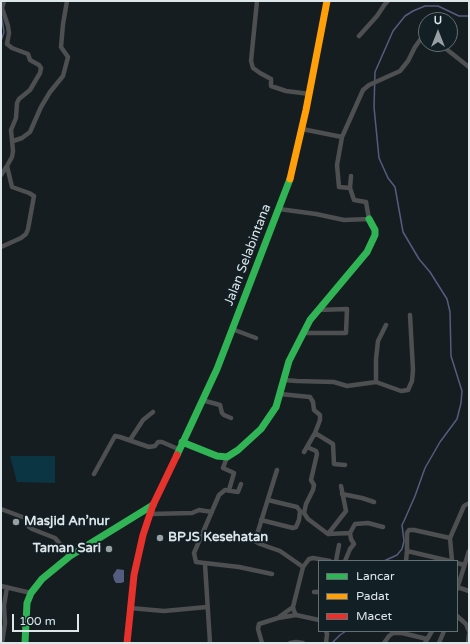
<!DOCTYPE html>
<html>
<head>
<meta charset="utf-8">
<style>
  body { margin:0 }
  #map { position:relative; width:470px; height:644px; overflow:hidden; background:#161d20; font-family:"Varela Round",sans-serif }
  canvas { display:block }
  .frame { position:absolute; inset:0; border:2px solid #dde6e9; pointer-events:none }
  .legend { position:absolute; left:318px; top:560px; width:140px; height:72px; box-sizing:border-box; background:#121f24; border:1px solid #636f73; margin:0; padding:5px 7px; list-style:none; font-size:12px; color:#dde6e9 }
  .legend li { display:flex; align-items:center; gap:8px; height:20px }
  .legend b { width:20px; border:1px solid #636f73 }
  .north { position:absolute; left:418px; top:12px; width:40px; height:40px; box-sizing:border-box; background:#121f24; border:1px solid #636f73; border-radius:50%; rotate:0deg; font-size:11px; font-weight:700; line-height:16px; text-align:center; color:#dde6e9 }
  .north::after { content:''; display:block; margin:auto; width:14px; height:18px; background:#97a0a3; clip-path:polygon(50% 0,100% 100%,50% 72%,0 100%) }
  .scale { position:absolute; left:12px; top:614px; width:67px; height:18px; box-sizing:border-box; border:2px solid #dde6e9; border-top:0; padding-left:5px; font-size:12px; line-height:14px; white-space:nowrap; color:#dde6e9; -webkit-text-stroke:3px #121f24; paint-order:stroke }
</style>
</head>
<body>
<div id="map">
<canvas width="470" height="644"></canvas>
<div class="frame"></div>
<ul class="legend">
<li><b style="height:5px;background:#30b455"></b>Lancar</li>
<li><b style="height:5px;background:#ff9f0a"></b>Padat</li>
<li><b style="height:5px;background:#e5322d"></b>Macet</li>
</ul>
<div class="north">U</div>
<div class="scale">100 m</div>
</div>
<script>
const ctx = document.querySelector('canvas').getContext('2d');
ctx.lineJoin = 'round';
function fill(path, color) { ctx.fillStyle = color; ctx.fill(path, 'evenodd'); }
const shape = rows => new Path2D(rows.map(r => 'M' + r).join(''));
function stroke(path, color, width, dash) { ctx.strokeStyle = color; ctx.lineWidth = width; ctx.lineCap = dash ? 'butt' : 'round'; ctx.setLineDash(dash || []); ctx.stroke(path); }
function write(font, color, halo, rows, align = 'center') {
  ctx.font = font + ' "Varela Round",sans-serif'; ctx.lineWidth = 4; ctx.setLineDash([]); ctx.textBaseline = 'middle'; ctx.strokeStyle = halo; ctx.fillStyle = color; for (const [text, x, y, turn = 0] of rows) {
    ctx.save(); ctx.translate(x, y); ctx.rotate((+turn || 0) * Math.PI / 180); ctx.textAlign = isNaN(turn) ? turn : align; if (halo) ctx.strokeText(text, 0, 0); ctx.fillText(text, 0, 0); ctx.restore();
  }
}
fill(shape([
  [10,456,55,456,55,483,17,482]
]), '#0c3544');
fill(shape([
  [117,569,124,570,124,582,121,583,116,583,114,580,113,575]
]), '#545d7f');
stroke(shape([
  [1,13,4,32,1,41],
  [384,561,397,555,402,549,404,541,402,525,404,521,415,496,425,468,440,442,457,419,461,403,462,391,451,356,450,312,447,299,430,272,419,259,403,232,395,187,388,178,379,158,374,107,375,72,393,31,405,16,413,11,425,6,438,6,459,16,469,16],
  [332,643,340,635,346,631]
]), '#545d7f', 1.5);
stroke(shape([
  [257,1,251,61,253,68,260,73,271,79,271,86,286,91,310,94],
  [359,36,377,16,385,4,388,1],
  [440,44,469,67],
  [302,129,342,137,363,90,369,85,400,71,408,61,415,47,420,40,426,37],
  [342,137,337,165,339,187,350,188,351,176],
  [13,141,22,138,30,132,41,107,50,92,63,76,68,57,61,47,63,24,67,1],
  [1,175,7,166],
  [279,209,316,214,344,220,369,219,366,202,354,200,350,188],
  [1,247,21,238,26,234,28,229,34,196,29,193,12,187,7,166,12,157,13,151,11,130,16,118,17,103,19,99,30,90,40,73,41,68,39,65,30,60,28,54,12,48,7,44,9,33,8,26,2,8,4,1],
  [232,329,256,338],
  [303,333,346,333,347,309,318,310],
  [284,380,297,381,334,382,347,386,376,382,401,391,408,390,412,381,413,370,410,315],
  [376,382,376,359,378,341,386,325],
  [280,394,310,397,313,402,314,410,320,415,320,420,315,433,304,452],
  [202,400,220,405,222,413,224,415,231,418],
  [315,433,333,444,334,464,345,465],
  [130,440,143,420,153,412],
  [307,447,316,451,317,454,311,480,314,485,313,490,306,504,304,513,308,519,328,534,350,533,351,539,354,544,350,549,345,561],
  [227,457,223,468,234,473,229,490],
  [277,470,255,541,260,544,280,551,303,567,293,607,294,611,296,615,319,620],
  [94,474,115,436,120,437,149,447,155,446,158,442,162,442,178,449],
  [241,484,238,492,225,490,219,495,194,553,196,562,239,567,272,574],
  [342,494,362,498,374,502],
  [1,509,25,518,29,527,32,529,55,538,70,556],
  [150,514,192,513,199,510,212,512],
  [261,520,293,528,296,527,299,520,300,511,297,507,268,500],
  [350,533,355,524,368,523,383,527],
  [328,534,346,511,341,486],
  [407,551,450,561],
  [336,561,339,545],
  [406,561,407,551,407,533,409,530,414,530,450,538],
  [452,561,450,538,464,506,467,504,469,504],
  [457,563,464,565],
  [205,564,210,643],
  [303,567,309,559,313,558,330,561],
  [1,586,31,593],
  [457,587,469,591],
  [457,589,469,551],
  [314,592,319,592],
  [130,608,164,611,207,607],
  [457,616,466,624,469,631],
  [279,617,293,607],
  [326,631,327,634,326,643],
  [2,643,5,623,4,606,7,587],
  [262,643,258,629,259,624,278,618,296,615],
  [290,643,296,642,303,643],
  [384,643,389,636,393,633,402,633,427,639],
  [425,643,432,631],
  [439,643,444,631],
  [468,643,469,634]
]), '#4d4f51', 4.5);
stroke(shape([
  [182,442,217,456,227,457,238,450,261,429,276,407,289,361,310,320,367,252,375,235,375,230,369,219],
  [177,455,217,369,290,179],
  [25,643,27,603,31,593,42,579,70,556,153,505]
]), '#30b455', 7);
stroke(shape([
  [290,179,306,110,327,1]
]), '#ff9f0a', 7);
stroke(shape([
  [127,643,134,575,143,535,153,505,177,455]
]), '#e5322d', 7);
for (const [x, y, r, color] of [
  [16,522,4,"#97a0a3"],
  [160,538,4,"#97a0a3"],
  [109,549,4,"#97a0a3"]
]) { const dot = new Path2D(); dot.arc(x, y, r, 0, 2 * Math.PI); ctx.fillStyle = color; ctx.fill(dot); stroke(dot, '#121f24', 1.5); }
write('13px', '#dde6e9', '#121f24', [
  ["Jalan Selabintana",248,255,-69]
]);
write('bold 13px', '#dde6e9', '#121f24', [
  ["Masjid An’nur",24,522],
  ["BPJS Kesehatan",168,538],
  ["Taman Sari",101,549,"right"]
], 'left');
</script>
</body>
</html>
